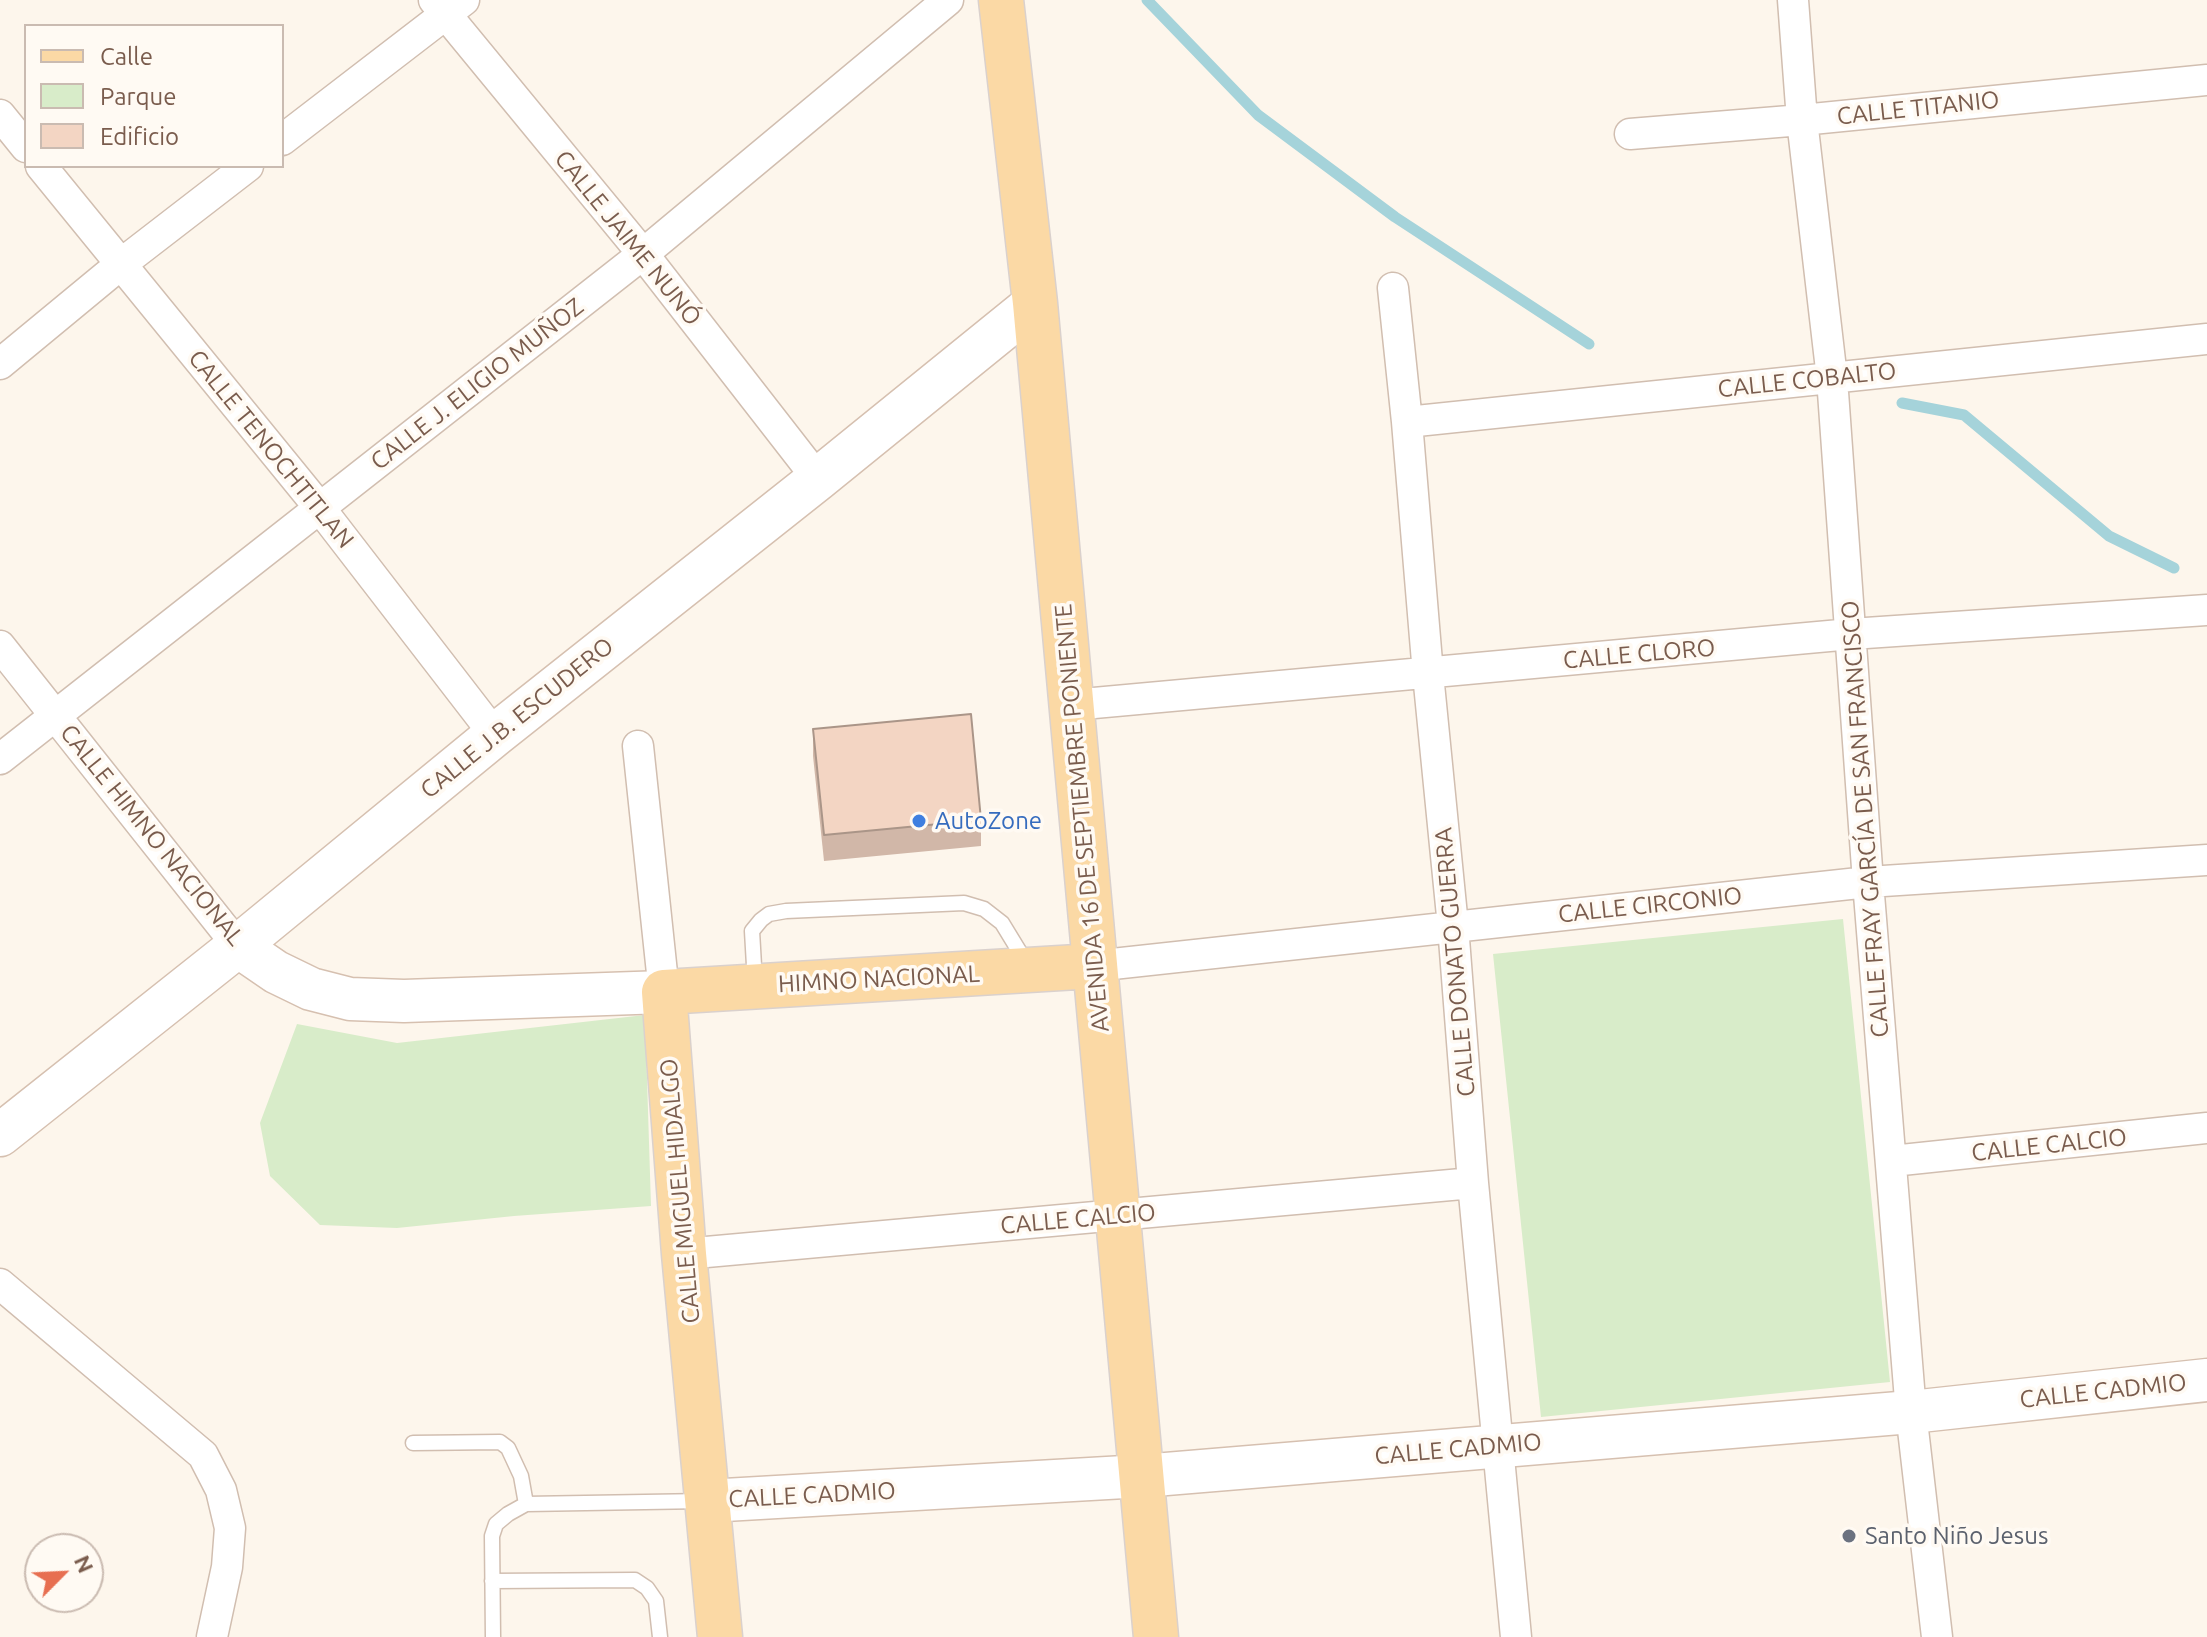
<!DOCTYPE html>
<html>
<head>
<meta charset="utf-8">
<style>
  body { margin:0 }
  #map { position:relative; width:2207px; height:1637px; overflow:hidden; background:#fdf6ec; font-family:Ubuntu,sans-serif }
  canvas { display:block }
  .legend { position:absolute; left:24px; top:24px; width:260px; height:144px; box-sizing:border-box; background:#fffaf3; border:2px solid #cabbb1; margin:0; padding:10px 14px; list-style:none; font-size:24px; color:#7a5c4d }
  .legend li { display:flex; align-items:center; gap:16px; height:40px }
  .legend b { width:40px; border:2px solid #cabbb1 }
  .north { position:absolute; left:24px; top:1533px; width:80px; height:80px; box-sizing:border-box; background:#fffaf3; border:2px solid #cabbb1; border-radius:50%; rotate:66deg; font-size:22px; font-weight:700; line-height:32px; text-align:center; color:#7a5c4d }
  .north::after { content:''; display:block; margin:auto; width:28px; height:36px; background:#e76f51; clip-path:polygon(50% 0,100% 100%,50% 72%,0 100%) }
</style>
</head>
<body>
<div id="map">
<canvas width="2207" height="1637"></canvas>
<ul class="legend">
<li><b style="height:10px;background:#fbd9a5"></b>Calle</li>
<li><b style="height:22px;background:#d8ecc9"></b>Parque</li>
<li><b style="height:22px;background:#f3d5c3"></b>Edificio</li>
</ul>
<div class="north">N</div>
</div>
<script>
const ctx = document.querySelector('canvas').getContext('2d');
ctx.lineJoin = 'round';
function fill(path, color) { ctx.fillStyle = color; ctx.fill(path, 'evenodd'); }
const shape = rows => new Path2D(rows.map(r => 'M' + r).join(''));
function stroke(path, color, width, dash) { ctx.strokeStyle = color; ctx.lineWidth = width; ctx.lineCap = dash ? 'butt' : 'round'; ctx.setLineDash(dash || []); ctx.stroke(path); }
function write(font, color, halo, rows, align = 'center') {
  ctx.font = font + ' Ubuntu,sans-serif'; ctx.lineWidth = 7; ctx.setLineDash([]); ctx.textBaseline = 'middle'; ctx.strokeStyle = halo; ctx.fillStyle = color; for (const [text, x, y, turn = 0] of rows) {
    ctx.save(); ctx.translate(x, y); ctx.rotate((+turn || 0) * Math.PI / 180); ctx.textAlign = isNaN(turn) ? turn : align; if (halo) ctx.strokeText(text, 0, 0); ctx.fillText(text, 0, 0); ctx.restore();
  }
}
fill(shape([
  [1843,919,1890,1382,1541,1417,1493,954],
  [645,1015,651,1206,514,1216,397,1228,320,1225,270,1176,260,1123,297,1024,397,1043]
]), '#d8ecc9');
stroke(shape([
  [1147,0,1258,115,1395,217,1589,344],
  [1902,403,1964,415,2109,536,2174,568]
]), '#a5d3da', 11);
const lane = shape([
  [755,983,752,931,761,920,769,914,786,911,964,903,984,909,1002,923,1027,964],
  [413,1443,500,1442,508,1448,521,1476,526,1504],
  [492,1581,635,1580,647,1588,656,1601,660,1637],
  [493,1637,492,1536,496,1524,508,1514,526,1504,704,1501]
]);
const street = shape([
  [434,0,643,254,818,479],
  [1793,0,1802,120,1832,378,1868,882,1911,1412,1937,1637],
  [0,115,26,147],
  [1630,134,1802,120,2207,80],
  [282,140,464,0],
  [41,166,319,507,495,735],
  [1393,288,1407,422,1428,674,1453,926,1473,1183,1516,1637],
  [0,364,121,264,248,166],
  [1407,422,2207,339],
  [0,646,238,946],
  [1072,705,1851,634,2207,610],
  [638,746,664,992],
  [0,759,643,254,948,0],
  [1094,966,1868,882,2207,860],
  [1892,1161,2207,1128],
  [684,1254,1473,1183],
  [0,1284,203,1455,221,1490,230,1528,227,1567,212,1637]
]);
const secondary = shape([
  [238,946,276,972,311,989,350,999,404,1001,664,992],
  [0,1135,238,946,495,735,818,479,1035,303],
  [707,1501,1142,1476,1911,1412,2207,1380]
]);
const primary = shape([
  [1001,0,1035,303,1156,1637],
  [720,1637,684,1254,664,992,1094,966]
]);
stroke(lane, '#d1beb0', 17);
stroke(street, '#d1beb0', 33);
stroke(secondary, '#d6c0b0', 45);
stroke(primary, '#dad1cd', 47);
stroke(lane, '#fff', 14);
stroke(street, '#fff', 30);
stroke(secondary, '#fff', 42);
stroke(primary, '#fbd9a5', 44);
fill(shape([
  [813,729,981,820,981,846,824,861,813,756]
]), '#d1b7a8');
const building = shape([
  [971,714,981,820,824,835,813,729,971,714]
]);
fill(building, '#f3d5c3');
stroke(building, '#aa9588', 2);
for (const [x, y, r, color] of [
  [919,821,8,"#3f7fe0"],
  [1849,1536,8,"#6b7280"]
]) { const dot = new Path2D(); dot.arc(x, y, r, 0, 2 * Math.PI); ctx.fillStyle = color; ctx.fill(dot); stroke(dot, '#fffaf3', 3); }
write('24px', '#7a5c4d', '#fffaf3', [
  ["CALLE TITANIO",1918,108,-6],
  ["CALLE JAIME NUNÓ",628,238,51],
  ["CALLE COBALTO",1807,380,-6],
  ["CALLE J. ELIGIO MUÑOZ",477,384,-38],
  ["CALLE TENOCHTITLAN",271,449,51],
  ["CALLE CLORO",1639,654,-5],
  ["CALLE J.B. ESCUDERO",517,718,-39],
  ["AVENIDA 16 DE SEPTIEMBRE PONIENTE",1082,818,-95],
  ["CALLE FRAY GARCÍA DE SAN FRANCISCO",1865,819,-94],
  ["CALLE HIMNO NACIONAL",152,835,51],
  ["CALLE CIRCONIO",1650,905,-6],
  ["CALLE DONATO GUERRA",1455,962,-95],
  ["HIMNO NACIONAL",879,979,-3],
  ["CALLE CALCIO",2049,1145,-6],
  ["CALLE MIGUEL HIDALGO",680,1191,-95],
  ["CALLE CALCIO",1078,1219,-5],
  ["CALLE CADMIO",2103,1391,-6],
  ["CALLE CADMIO",1458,1449,-5],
  ["CALLE CADMIO",812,1495,-3]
]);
write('24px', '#366cbe', '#fffaf3', [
  ["AutoZone",935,821]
], 'left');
write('24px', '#5b616d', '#fffaf3', [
  ["Santo Niño Jesus",1865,1536]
], 'left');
</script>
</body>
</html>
